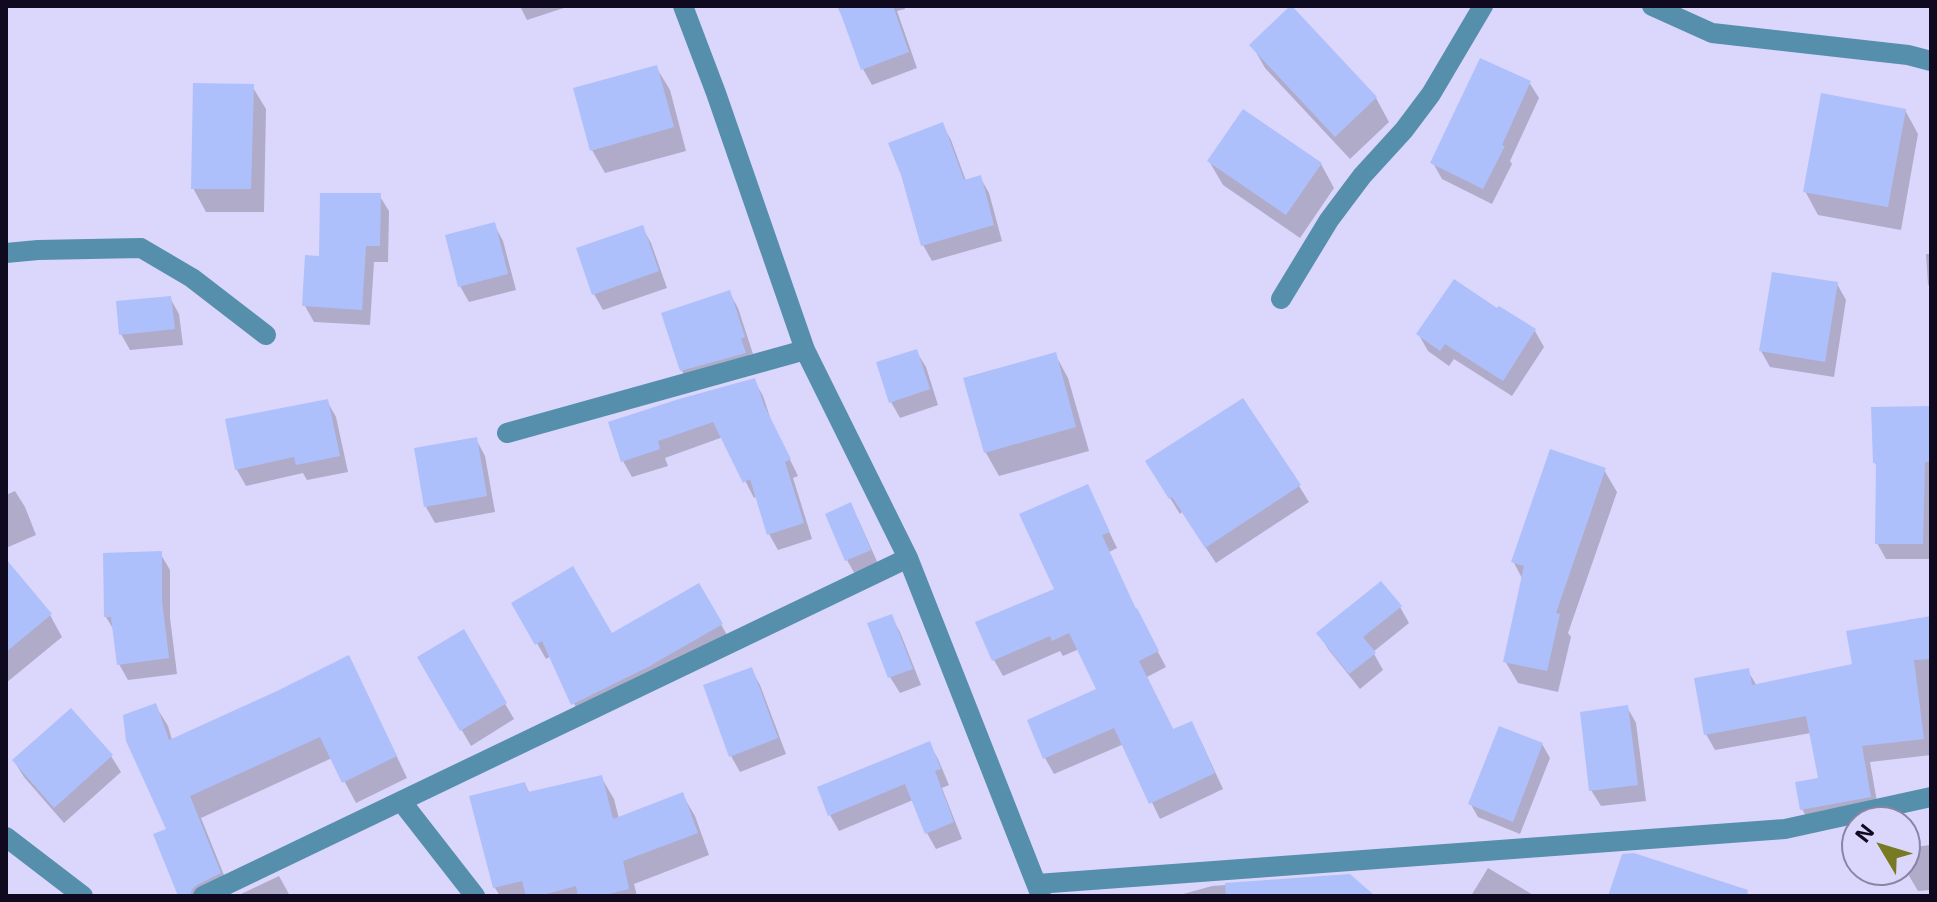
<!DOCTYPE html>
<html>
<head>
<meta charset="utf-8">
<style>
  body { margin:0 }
  #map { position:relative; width:1937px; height:902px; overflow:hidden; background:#dbd6fc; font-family:"Exo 2",sans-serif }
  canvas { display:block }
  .frame { position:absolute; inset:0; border:8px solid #0f0a1f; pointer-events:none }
  .north { position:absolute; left:1841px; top:806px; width:80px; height:80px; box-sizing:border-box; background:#dbd6fc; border:2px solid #8984a4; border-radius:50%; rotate:308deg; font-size:22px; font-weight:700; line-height:32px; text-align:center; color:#0f0a1f }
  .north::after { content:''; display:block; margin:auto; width:28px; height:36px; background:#787a23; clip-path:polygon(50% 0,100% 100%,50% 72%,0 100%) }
</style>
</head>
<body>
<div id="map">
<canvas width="1937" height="902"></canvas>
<div class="frame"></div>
<div class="north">N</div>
</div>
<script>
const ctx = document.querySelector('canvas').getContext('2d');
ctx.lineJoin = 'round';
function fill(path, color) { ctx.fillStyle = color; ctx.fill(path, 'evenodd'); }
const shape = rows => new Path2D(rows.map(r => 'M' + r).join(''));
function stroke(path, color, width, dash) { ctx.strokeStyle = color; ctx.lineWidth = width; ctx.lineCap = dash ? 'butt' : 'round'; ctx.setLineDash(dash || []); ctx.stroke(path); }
fill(shape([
  [520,6,570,6,527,20],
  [837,6,904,6,905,9,897,11,917,68,872,85,863,69,847,26],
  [1291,8,1376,98,1389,122,1350,159,1265,68,1252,45],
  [656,67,670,90,686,151,605,173,592,150],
  [1529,82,1539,98,1510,161,1512,164,1492,204,1442,179,1433,163],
  [252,86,266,109,264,212,206,212,193,188],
  [1905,110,1918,134,1901,230,1818,215,1805,191],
  [942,124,951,140,966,181,980,177,989,193,1002,241,932,261,923,245],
  [1209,161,1321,164,1334,188,1300,238,1223,185],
  [379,195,389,211,388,262,374,262,370,325,314,322,305,306,321,258],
  [494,224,503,241,516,290,469,302,460,286],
  [642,227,651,243,667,288,603,310,594,294],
  [1926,254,1931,254,1931,290,1928,284],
  [1837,284,1846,300,1834,377,1770,367,1761,351],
  [729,292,738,308,753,354,749,355,754,369,691,387,682,371,663,314],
  [170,298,179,314,183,345,130,350,121,334],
  [1535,331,1544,347,1512,396,1454,359,1449,366,1428,351,1419,335],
  [916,351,926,367,938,405,900,418,891,402],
  [1055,354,1068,378,1089,451,999,476,986,453,965,380],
  [754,380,763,396,772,423,798,476,793,478,812,539,778,550,769,534,757,496,754,498,723,437,665,458,668,466,632,477,623,461],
  [327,401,336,417,348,472,307,480,303,473,246,486,237,470,227,421],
  [1929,408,1931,411,1931,559,1886,559,1877,543,1878,469,1875,463],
  [476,439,485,456,495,512,435,523,426,507],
  [1604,470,1617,492,1568,633,1571,637,1558,692,1518,683,1505,661,1523,580,1513,561],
  [1157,477,1299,486,1309,502,1216,563,1182,512,1180,514],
  [1087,486,1117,548,1109,552,1136,611,1166,667,1147,677,1174,731,1200,739,1223,789,1160,819,1124,744,1054,774,1045,758,1029,721,1099,690,1079,649,1063,656,1060,651,1003,676,994,660,1056,590],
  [15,491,25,507,36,535,6,548,6,495],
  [850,505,859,521,879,566,856,576,847,560,827,515],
  [160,553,170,570,170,618,177,674,128,680,119,664,115,632,106,617],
  [6,581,50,615,62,637,6,683],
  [698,585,730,640,582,720,551,656,546,659,514,603,611,636],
  [1400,607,1409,623,1373,652,1383,670,1360,689,1328,649,1319,633],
  [891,616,900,632,921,685,900,693,890,677,870,624],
  [1931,617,1931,755,1870,762,1879,813,1811,825,1802,809,1820,779,1811,733,1715,750,1706,734,1748,671,1757,686,1854,666,1907,623,1907,620],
  [463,632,514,719,471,746,420,658],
  [751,669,760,685,786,754,740,772,731,756],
  [360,679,407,778,356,803,332,758,201,818,232,895,181,896,169,830,155,705,168,726,172,740],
  [1627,707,1636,723,1646,801,1601,806,1591,790],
  [929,743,938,759,949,785,942,788,962,839,936,849,927,833,913,800,839,831,830,815],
  [1542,744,1550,758,1520,834,1478,817,1470,803],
  [111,756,121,772,64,823,24,777,14,761],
  [601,777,614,799,619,819,682,794,695,816,709,855,634,884,637,896,500,896,495,888,472,798,525,784,530,794],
  [1931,845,1931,890,1918,891,1908,874,1905,848],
  [1488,868,1535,896,1471,896],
  [279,876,290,896,238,896,239,895],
  [1349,876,1372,896,1176,896,1212,886]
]), '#0003');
fill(shape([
  [838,6,893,6,909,52,861,70],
  [1290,6,1292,6,1377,97,1335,137,1249,45],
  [1480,58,1531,81,1502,145,1505,146,1483,189,1430,163],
  [657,65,674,127,590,151,573,88],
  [193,83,254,84,251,189,191,189],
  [1821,93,1906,109,1888,207,1803,192],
  [1243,109,1322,163,1286,215,1207,161],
  [943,122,964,180,981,175,994,225,921,246,901,175,888,143],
  [320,193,381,193,380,246,366,246,362,310,302,306,305,255,319,256],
  [495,222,508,274,458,287,445,235],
  [643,225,659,271,592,295,576,248],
  [1772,272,1838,282,1825,362,1759,351],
  [1454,279,1497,308,1499,306,1536,329,1503,381,1445,344,1440,351,1416,334],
  [730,290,745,337,741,339,746,353,680,371,661,313],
  [171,296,175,329,119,335,116,301],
  [917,349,930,389,889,403,876,362],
  [1056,352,1076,427,984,453,963,378],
  [755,378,764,405,791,459,785,462,804,523,767,535,750,479,743,483,713,422,658,441,660,449,621,462,608,422,679,399],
  [1243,398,1301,485,1205,548,1172,497,1169,499,1145,461],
  [328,399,340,456,296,465,294,457,235,470,225,419],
  [1930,406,1931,462,1925,462,1923,544,1875,544,1876,463,1873,463,1871,407],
  [477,437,487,496,424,507,414,448],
  [1550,449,1606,468,1556,613,1560,614,1547,671,1503,662,1524,566,1511,562],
  [1088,484,1110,532,1102,535,1136,609,1137,608,1159,651,1139,661,1173,729,1192,721,1215,773,1149,804,1114,728,1043,759,1027,720,1096,689,1069,633,1052,641,1050,636,992,661,975,622,1054,589,1019,514],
  [851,502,871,550,845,561,825,514],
  [162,551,162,601,169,658,117,665,111,617,104,617,103,553],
  [6,559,52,614,6,652],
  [573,566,612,633,699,583,723,624,648,667,571,705,542,641,535,645,511,603],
  [1381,581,1402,606,1363,637,1376,653,1349,674,1316,633],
  [892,614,913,669,888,678,867,623],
  [1931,616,1931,659,1914,660,1924,739,1862,746,1871,797,1800,810,1795,782,1818,778,1806,716,1704,735,1694,678,1749,668,1752,685,1852,664,1846,631],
  [464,629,507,703,460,731,417,657],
  [349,655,397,756,342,783,320,737,190,796,221,873,197,885,192,889,190,896,178,896,153,834,166,829,126,741,123,715,156,703,169,740,277,691],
  [752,667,778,738,729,757,703,685],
  [1628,705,1638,785,1589,791,1580,712],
  [71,708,113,755,54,808,12,760],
  [1499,726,1543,743,1513,822,1468,804],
  [930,741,941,769,935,771,954,822,925,834,905,784,828,816,817,787],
  [602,775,613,819,683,792,698,833,623,861,629,889,601,896,578,896,576,886,539,896,526,896,522,881,493,888,469,796,525,782,528,792],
  [1634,853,1748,890,1747,896,1608,896,1622,854],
  [1350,874,1375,896,1226,896,1225,883]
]), '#aec0fb');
stroke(shape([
  [683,6,716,93,805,350,908,558,1041,896],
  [1652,6,1712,33,1908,55,1931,61],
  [6,253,38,250,141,248,192,278,266,335],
  [1281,299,1329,220,1362,176,1404,130,1431,94,1483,6],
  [507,433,805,350],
  [401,801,475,896],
  [6,837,83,896],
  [1037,884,1785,829,1931,797],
  [203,896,908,558]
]), '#558fac', 20);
</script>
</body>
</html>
